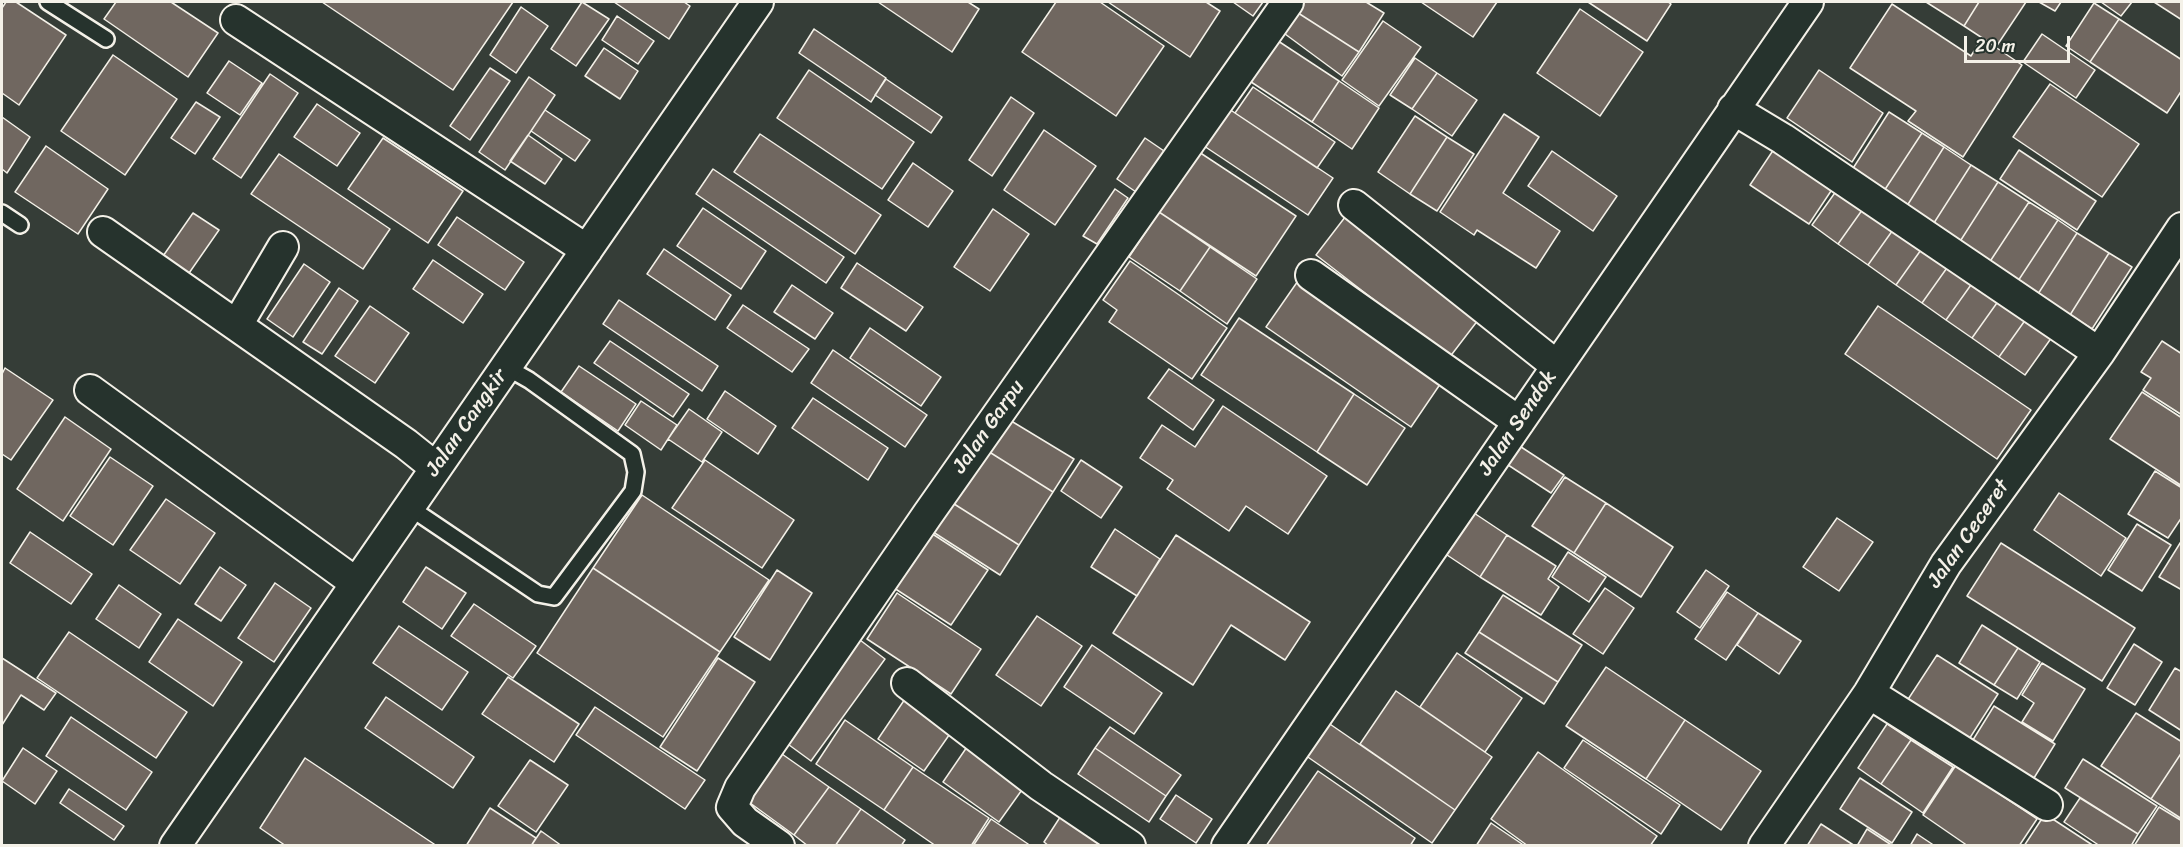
<!DOCTYPE html>
<html>
<head>
<meta charset="utf-8">
<style>
  body { margin:0 }
  #map { position:relative; width:2183px; height:847px; overflow:hidden; background:#353d37; font-family:Sriracha,sans-serif }
  canvas { display:block }
  .frame { position:absolute; inset:0; border:3px solid #f4f1e8; pointer-events:none }
  .scale { position:absolute; left:1964px; top:36px; width:106px; height:27px; box-sizing:border-box; border:3px solid #f4f1e8; border-top:0; padding-left:8px; font-size:18px; line-height:21px; white-space:nowrap; color:#f4f1e8; -webkit-text-stroke:4px #26332d; paint-order:stroke }
</style>
</head>
<body>
<div id="map">
<canvas width="2183" height="847"></canvas>
<div class="frame"></div>
<div class="scale">20 m</div>
</div>
<script>
const ctx = document.querySelector('canvas').getContext('2d');
ctx.lineJoin = 'round';
function fill(path, color) { ctx.fillStyle = color; ctx.fill(path, 'evenodd'); }
const shape = rows => new Path2D(rows.map(r => 'M' + r).join(''));
function stroke(path, color, width, dash) { ctx.strokeStyle = color; ctx.lineWidth = width; ctx.lineCap = dash ? 'butt' : 'round'; ctx.setLineDash(dash || []); ctx.stroke(path); }
function write(font, color, halo, rows, align = 'center') {
  ctx.font = font + ' Sriracha,sans-serif'; ctx.lineWidth = 6; ctx.setLineDash([]); ctx.textBaseline = 'middle'; ctx.strokeStyle = halo; ctx.fillStyle = color; for (const [text, x, y, turn = 0] of rows) {
    ctx.save(); ctx.translate(x, y); ctx.rotate((+turn || 0) * Math.PI / 180); ctx.textAlign = isNaN(turn) ? turn : align; if (halo) ctx.strokeText(text, 0, 0); ctx.fillText(text, 0, 0); ctx.restore();
  }
}
const building = shape([
  [6,2,16,2,66,35,19,105,2,93,2,8,6,2],
  [116,2,171,2,218,33,188,77,104,19,116,2],
  [322,2,513,2,453,90,322,2],
  [582,2,609,19,576,66,551,49,582,2],
  [614,2,684,2,690,6,669,39,614,2],
  [878,2,968,2,979,9,952,52,878,2],
  [1056,2,1100,2,1164,46,1116,116,1022,52,1056,2],
  [1108,2,1206,2,1220,11,1190,57,1108,2],
  [1233,2,1263,2,1253,16,1233,2],
  [1302,2,1366,2,1384,13,1359,52,1295,11,1302,2],
  [1421,2,1497,2,1473,37,1421,2],
  [1588,2,1668,2,1671,4,1647,41,1588,2],
  [1926,2,1979,2,1964,26,1926,2],
  [1979,2,2026,2,1996,47,1964,26,1979,2],
  [2039,2,2061,2,2055,11,2039,2],
  [2101,2,2132,2,2121,16,2101,2],
  [2154,2,2182,2,2182,20,2154,2],
  [2094,3,2119,19,2090,62,2066,46,2094,3],
  [1892,4,1971,56,1982,38,2022,65,1963,157,1908,121,1916,111,1850,68,1892,4],
  [521,7,548,26,516,73,490,55,521,7],
  [1580,9,1643,52,1600,116,1537,73,1580,9],
  [1295,11,1359,52,1342,76,1281,31,1295,11],
  [617,16,654,41,638,64,602,40,617,16],
  [2119,19,2182,60,2182,90,2167,113,2090,62,2119,19],
  [1383,21,1421,47,1379,106,1342,80,1383,21],
  [814,29,886,78,871,102,799,53,814,29],
  [2042,34,2095,70,2076,98,2023,62,2042,34],
  [1269,35,1339,81,1312,122,1242,76,1269,35],
  [604,48,638,71,620,99,585,76,604,48],
  [113,55,177,99,125,175,61,131,113,55],
  [1415,58,1437,73,1412,109,1390,95,1415,58],
  [229,61,262,83,240,115,207,93,229,61],
  [490,68,510,81,470,140,450,126,490,68],
  [809,70,914,142,882,189,777,118,809,70],
  [1819,70,1883,113,1852,162,1787,118,1819,70],
  [1437,73,1477,100,1452,136,1412,109,1437,73],
  [270,74,298,93,241,178,213,159,270,74],
  [529,77,555,95,505,170,479,152,529,77],
  [886,79,942,117,931,133,875,95,886,79],
  [1339,81,1379,108,1352,149,1312,122,1339,81],
  [2050,84,2139,144,2102,197,2013,137,2050,84],
  [1253,87,1335,142,1317,168,1235,113,1253,87],
  [1011,97,1034,113,992,176,969,160,1011,97],
  [196,102,220,117,195,154,171,138,196,102],
  [317,104,360,133,337,166,294,137,317,104],
  [1223,105,1333,178,1308,215,1198,142,1223,105],
  [545,110,590,140,575,161,531,131,545,110],
  [1889,112,1922,133,1882,194,1850,173,1889,112],
  [1504,114,1539,137,1503,193,1560,231,1536,268,1477,230,1474,235,1440,212,1504,114],
  [1415,116,1447,137,1410,194,1378,172,1415,116],
  [2,117,30,137,7,173,2,169,2,117],
  [1044,130,1096,166,1055,225,1004,190,1044,130],
  [1922,133,1944,147,1905,209,1882,194,1922,133],
  [760,134,881,215,855,254,734,172,760,134],
  [528,135,562,159,545,184,510,161,528,135],
  [1447,137,1474,154,1437,211,1410,194,1447,137],
  [383,138,463,191,428,243,348,189,383,138],
  [1145,138,1167,153,1139,194,1117,179,1145,138],
  [1780,140,1839,179,1809,224,1750,185,1780,140],
  [46,146,108,189,78,234,15,192,46,146],
  [1944,147,1971,165,1932,226,1905,209,1944,147],
  [2019,150,2096,201,2077,230,2000,179,2019,150],
  [1552,151,1617,196,1593,231,1528,186,1552,151],
  [1199,152,1296,216,1256,276,1159,212,1199,152],
  [279,154,390,229,363,269,251,194,279,154],
  [913,163,953,191,928,227,888,200,913,163],
  [1971,165,1998,182,1959,243,1932,226,1971,165],
  [713,169,844,257,826,283,696,194,713,169],
  [1844,180,1870,199,1838,244,1812,225,1844,180],
  [1998,182,2029,202,1989,263,1959,243,1998,182],
  [1115,189,1128,198,1097,244,1083,236,1115,189],
  [1870,199,1900,220,1868,265,1838,244,1870,199],
  [2029,202,2058,220,2018,281,1989,263,2029,202],
  [703,208,766,251,741,289,677,246,703,208],
  [1352,208,1485,311,1449,358,1316,255,1352,208],
  [993,209,1029,234,990,291,954,267,993,209],
  [1159,212,1210,247,1180,291,1129,257,1159,212],
  [193,213,219,230,187,276,161,259,193,213],
  [457,217,524,262,505,290,438,245,457,217],
  [1900,220,1928,240,1896,285,1868,265,1900,220],
  [2058,220,2077,233,2038,294,2018,281,2058,220],
  [2077,233,2109,253,2070,315,2038,294,2077,233],
  [1928,240,1954,258,1922,303,1896,285,1928,240],
  [1210,247,1257,279,1227,324,1180,291,1210,247],
  [664,249,731,295,715,320,647,274,664,249],
  [2109,253,2132,267,2092,329,2070,315,2109,253],
  [1954,258,1978,275,1946,320,1922,303,1954,258],
  [433,260,483,294,463,323,413,289,433,260],
  [1130,261,1227,328,1192,379,1109,322,1117,310,1103,300,1130,261],
  [857,263,923,307,906,331,841,288,857,263],
  [304,264,330,282,293,337,267,319,304,264],
  [1978,275,2004,293,1972,338,1946,320,1978,275],
  [1300,278,1445,377,1411,427,1266,327,1300,278],
  [792,285,833,313,815,339,774,312,792,285],
  [339,288,358,301,322,354,303,342,339,288],
  [2004,293,2031,312,1999,357,1972,338,2004,293],
  [619,300,718,366,702,391,603,324,619,300],
  [743,305,809,349,792,372,727,328,743,305],
  [370,306,409,333,375,383,335,356,370,306],
  [1878,306,2031,410,1997,459,1845,354,1878,306],
  [2031,312,2057,330,2025,375,1999,357,2031,312],
  [1239,318,1354,394,1317,452,1201,375,1239,318],
  [870,328,941,377,921,406,850,358,870,328],
  [610,341,689,394,673,417,594,363,610,341],
  [2162,341,2182,354,2182,415,2143,390,2151,378,2141,372,2162,341],
  [833,350,927,415,905,447,811,383,833,350],
  [579,366,636,404,618,431,561,392,579,366],
  [5,368,53,400,11,460,2,454,2,374,5,368],
  [1169,369,1214,400,1193,430,1148,398,1169,369],
  [725,391,776,426,758,454,707,419,725,391],
  [2142,392,2182,418,2182,486,2110,439,2142,392],
  [1354,394,1405,428,1367,485,1317,452,1354,394],
  [813,398,888,448,868,480,792,428,813,398],
  [641,401,677,425,661,450,625,425,641,401],
  [1223,406,1327,476,1288,534,1246,506,1229,531,1167,489,1173,480,1140,458,1162,425,1195,447,1223,406],
  [689,409,722,432,702,462,668,439,689,409],
  [1003,416,1074,459,1053,492,983,448,1003,416],
  [65,417,111,449,63,521,17,489,65,417],
  [1515,443,1564,475,1551,493,1502,461,1515,443],
  [983,448,1053,492,1019,545,951,502,983,448],
  [110,457,153,486,113,545,70,516,110,457],
  [705,460,794,520,762,568,672,508,705,460],
  [1081,460,1122,487,1101,518,1061,491,1081,460],
  [2155,471,2182,488,2182,517,2168,538,2128,514,2155,471],
  [1565,477,1606,503,1574,553,1532,526,1565,477],
  [2059,493,2126,538,2101,576,2034,530,2059,493],
  [642,495,769,580,720,652,593,568,642,495],
  [166,499,215,533,180,584,130,550,166,499],
  [951,502,1019,545,1000,575,930,530,951,502],
  [1606,503,1673,547,1641,597,1574,553,1606,503],
  [1468,509,1507,535,1480,577,1441,551,1468,509],
  [1837,518,1873,542,1839,591,1803,567,1837,518],
  [2137,524,2171,545,2142,591,2108,570,2137,524],
  [1115,529,1160,559,1137,596,1091,567,1115,529],
  [30,532,92,574,71,604,10,563,30,532],
  [931,533,988,570,951,625,894,588,931,533],
  [1176,535,1310,622,1285,660,1231,625,1193,685,1113,633,1176,535],
  [1507,535,1556,566,1548,579,1559,587,1541,615,1480,577,1507,535],
  [2182,540,2182,590,2159,577,2182,540],
  [2001,543,2135,628,2102,681,1967,596,2001,543],
  [1568,552,1606,577,1589,602,1552,577,1568,552],
  [220,567,246,585,221,621,195,604,220,567],
  [426,567,466,593,442,629,403,602,426,567],
  [593,568,720,652,663,737,537,653,593,568],
  [777,570,812,593,770,660,734,637,777,570],
  [1706,570,1729,586,1700,628,1677,612,1706,570],
  [275,583,311,608,274,662,238,638,275,583],
  [119,585,161,614,139,648,96,619,119,585],
  [1605,588,1634,608,1603,654,1573,634,1605,588],
  [1727,592,1758,613,1726,660,1695,639,1727,592],
  [897,593,981,649,951,694,867,639,897,593],
  [1503,595,1582,645,1558,682,1479,632,1503,595],
  [474,604,536,646,513,678,451,636,474,604],
  [1758,613,1801,641,1779,674,1737,645,1758,613],
  [1037,616,1082,646,1041,706,996,675,1037,616],
  [178,619,242,662,213,706,149,662,178,619],
  [1982,625,2018,648,1994,685,1959,663,1982,625],
  [399,626,468,672,442,710,373,663,399,626],
  [69,632,187,712,156,758,37,678,69,632],
  [1479,632,1558,682,1544,704,1465,653,1479,632],
  [860,640,885,659,811,761,785,742,860,640],
  [2134,644,2162,662,2135,705,2107,688,2134,644],
  [1092,645,1162,693,1134,734,1064,687,1092,645],
  [2018,648,2040,662,2017,699,1994,685,2018,648],
  [1457,653,1522,698,1485,752,1420,707,1457,653],
  [1937,655,1998,694,1964,747,1903,707,1937,655],
  [2,658,56,693,44,710,21,695,2,725,2,658],
  [718,658,755,682,697,771,660,747,718,658],
  [2042,663,2085,689,2053,741,2022,722,2034,703,2022,695,2042,663],
  [1606,667,1685,720,1646,779,1566,726,1606,667],
  [2175,668,2182,672,2182,731,2149,710,2175,668],
  [508,677,579,724,554,762,482,714,508,677],
  [1396,691,1492,757,1455,810,1360,744,1396,691],
  [907,696,954,728,924,771,878,739,907,696],
  [386,697,474,757,453,788,365,728,386,697],
  [1994,706,2055,744,2029,786,1968,748,1994,706],
  [595,707,705,780,685,809,576,735,595,707],
  [2136,713,2182,742,2182,752,2151,799,2101,766,2136,713],
  [71,717,152,772,126,810,46,756,71,717],
  [845,720,913,767,884,810,816,764,845,720],
  [1324,720,1455,810,1432,843,1302,753,1324,720],
  [1685,720,1761,771,1721,830,1646,779,1685,720],
  [1887,724,1911,740,1881,784,1858,768,1887,724],
  [1110,727,1181,775,1166,796,1095,748,1110,727],
  [1583,740,1680,805,1661,834,1564,768,1583,740],
  [1911,740,1953,767,1923,813,1881,784,1911,740],
  [969,744,1029,780,999,822,943,782,969,744],
  [23,748,57,771,35,804,2,781,23,748],
  [1095,748,1166,796,1149,822,1078,774,1095,748],
  [1538,752,1657,836,1650,846,1528,846,1491,819,1538,752],
  [2182,752,2182,819,2151,799,2182,752],
  [782,754,829,787,794,835,746,800,782,754],
  [305,758,437,846,286,846,260,828,305,758],
  [2083,759,2157,806,2138,834,2065,788,2083,759],
  [530,760,568,785,536,832,498,806,530,760],
  [1956,765,2037,819,2019,846,1968,846,1923,815,1956,765],
  [913,767,989,818,971,846,936,846,884,810,913,767],
  [1318,771,1415,838,1410,846,1266,846,1318,771],
  [1860,778,1912,812,1892,843,1840,809,1860,778],
  [829,787,861,809,835,846,808,846,794,835,829,787],
  [69,789,124,826,114,840,60,803,69,789],
  [1176,795,1212,819,1196,843,1160,819,1176,795],
  [2080,798,2138,834,2131,846,2100,846,2064,822,2080,798],
  [2159,807,2182,821,2182,846,2134,846,2159,807],
  [490,808,536,838,531,846,466,846,490,808],
  [1066,808,1121,846,1049,846,1044,842,1066,808],
  [861,809,905,840,901,846,835,846,861,809],
  [2045,814,2094,846,2024,846,2045,814],
  [991,819,1031,846,973,846,991,819],
  [1491,823,1525,846,1476,846,1491,823],
  [1821,824,1855,846,1807,846,1821,824],
  [1867,829,1893,846,1857,846,1867,829],
  [541,831,562,846,531,846,541,831],
  [1917,834,1935,846,1910,846,1917,834]
]);
fill(building, '#706760');
stroke(building, '#f4f1e8', 1.5);
const lane = shape([
  [48,2,106,39],
  [2,213,20,225],
  [409,507,538,594,554,597,633,491,636,472,632,454,529,380,506,367]
]);
const street = shape([
  [236,20,587,250],
  [1733,109,1783,139,2099,353],
  [1354,205,1557,366],
  [103,232,406,444,436,468],
  [1311,275,1519,422],
  [237,325,283,247],
  [90,390,356,583],
  [907,683,1041,786,1130,846],
  [1869,693,2047,805],
  [175,846,758,2],
  [779,846,745,822,732,807,740,788,928,514,1288,2],
  [1227,846,1808,2],
  [1764,846,1869,693,1946,564,2099,353,2182,228]
]);
stroke(lane, '#f4f1e8', 20);
stroke(street, '#f4f1e8', 34);
stroke(lane, '#26332d', 15);
stroke(street, '#26332d', 30);
write('21px', '#f4f1e8', '#26332d', [
  ["Jalan Cangkir",467,423,-55],
  ["Jalan Sendok",1518,423,-56],
  ["Jalan Garpu",989,427,-55],
  ["Jalan Ceceret",1969,534,-55]
]);
</script>
</body>
</html>
